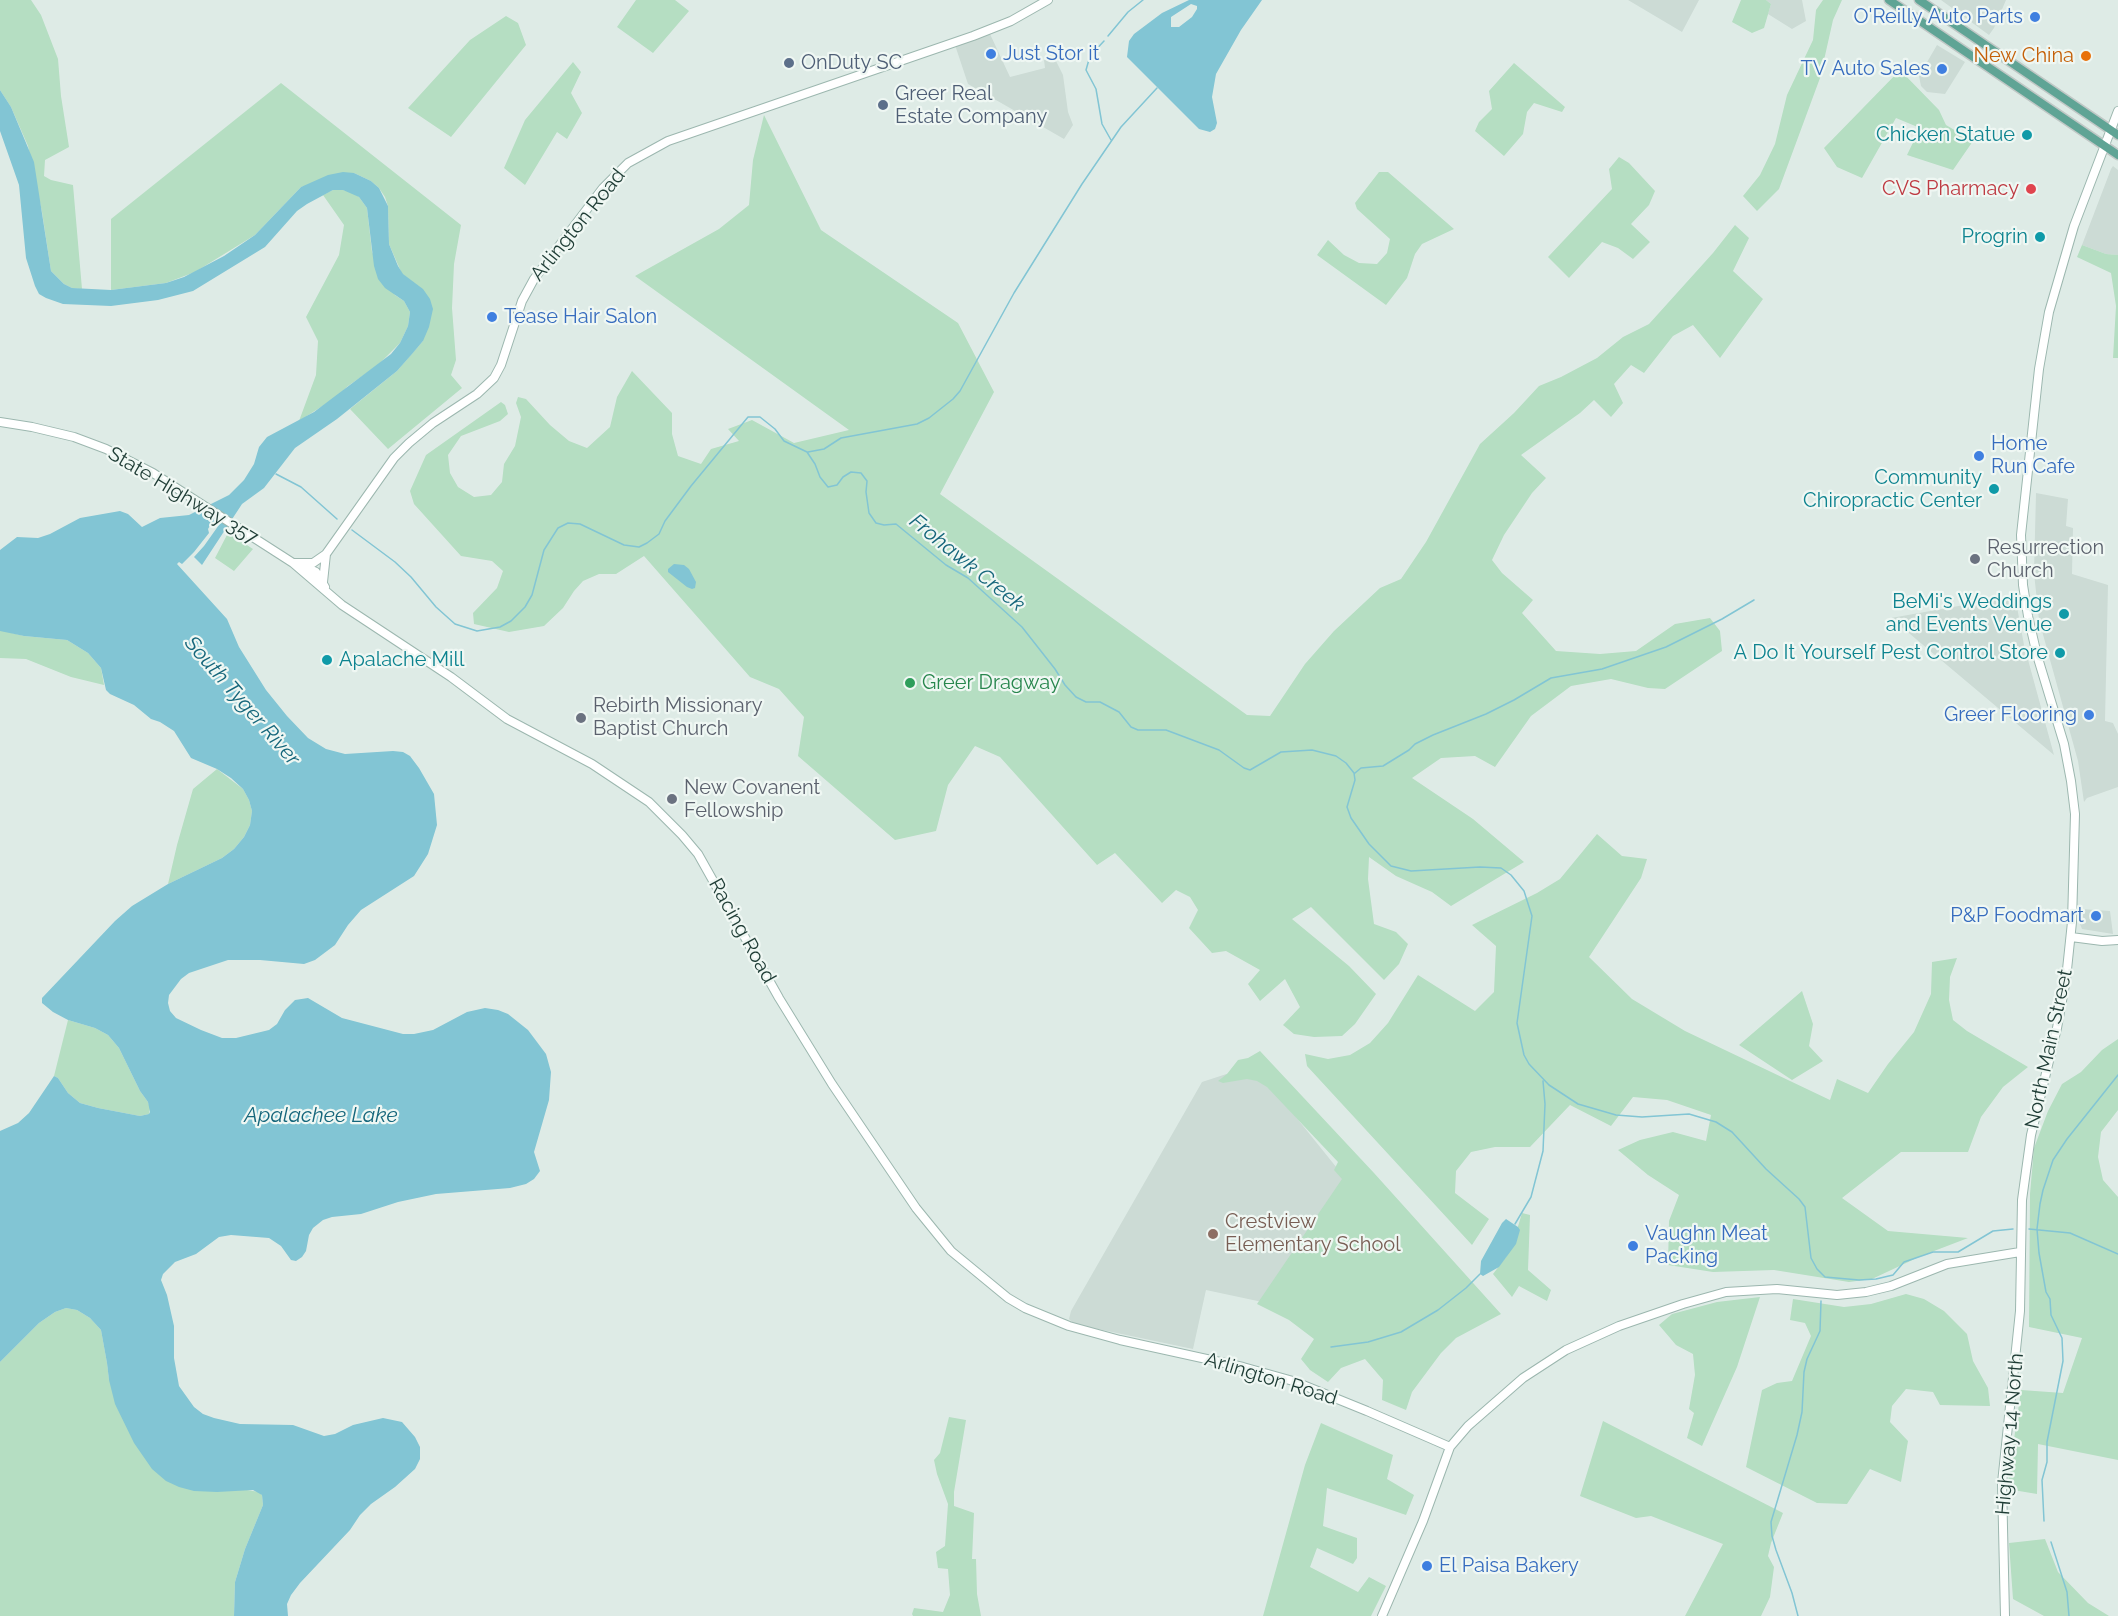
<!DOCTYPE html>
<html>
<head>
<meta charset="utf-8">
<style>
  body { margin:0 }
  canvas { display:block; background:#deebe6 }
</style>
</head>
<body>
<canvas width="2118" height="1616"></canvas>
<script>
const ctx = document.querySelector('canvas').getContext('2d');
ctx.lineJoin = 'round';
function fill(path, color) { ctx.fillStyle = color; ctx.fill(path, 'evenodd'); }
const shape = rows => new Path2D(rows.map(r => 'M' + r).join(''));
function stroke(path, color, width, dash) { ctx.strokeStyle = color; ctx.lineWidth = width; ctx.lineCap = dash ? 'butt' : 'round'; ctx.setLineDash(dash || []); ctx.stroke(path); }
function write(font, color, halo, rows, align = 'center') {
  ctx.font = font + ' Raleway,sans-serif'; ctx.lineWidth = 4.5; ctx.setLineDash([]); ctx.textBaseline = 'middle'; ctx.strokeStyle = halo; ctx.fillStyle = color; for (const [text, x, y, turn = 0] of rows) {
    ctx.save(); ctx.translate(x, y); ctx.rotate((+turn || 0) * Math.PI / 180); ctx.textAlign = isNaN(turn) ? turn : align; if (halo) ctx.strokeText(text, 0, 0); ctx.fillText(text, 0, 0); ctx.restore();
  }
}
fill(shape([
  [1628,0,1699,0,1682,32],
  [1766,0,1802,0,1806,21,1792,29,1768,14,1771,4],
  [1941,0,2006,0,1994,28,1989,35],
  [990,34,1010,77,1045,68,1044,60,1054,57,1063,75,1068,112,1073,125,1064,139,968,84,955,45],
  [1937,45,1965,62,1945,94,1927,92,1921,86,1919,76],
  [2113,166,2118,170,2118,255,2106,254,2082,245,2111,169],
  [2036,493,2068,499,2066,526,2073,528,2072,574,2108,585,2105,721,2113,723,2118,734,2118,787,2087,798,2084,802,2078,761,2039,620,2034,573],
  [2015,596,2024,645,2054,755,1891,618],
  [2081,909,2110,911,2113,934,2082,929,2080,924],
  [1254,1065,1345,1178,1267,1303,1206,1290,1193,1349,1074,1324,1069,1319,1071,1311,1202,1082]
]), '#ccdbd5');
fill(shape([
  [0,0,31,0,41,15,58,59,61,96,69,147,45,160,44,176,51,180,73,185,82,289,72,288,64,284,51,271,42,212,28,146,11,107,0,90],
  [636,0,675,0,689,11,653,53,617,27],
  [1741,0,1766,0,1771,4,1764,28,1752,33,1732,22],
  [1823,0,1842,0,1833,20,1820,78,1779,189,1757,211,1743,196,1760,175,1775,144,1787,95,1813,40,1816,10],
  [506,16,518,23,526,45,451,137,408,108,470,40],
  [573,62,581,72,571,93,582,113,567,139,557,132,525,185,504,168,525,120],
  [1514,63,1565,107,1562,112,1534,103,1527,112,1523,134,1504,156,1475,131,1479,122,1492,109,1489,91],
  [1900,70,1939,110,1946,125,1973,141,1953,170,1907,155,1920,128,1896,118,1862,178,1837,167,1824,148],
  [281,83,461,225,454,264,452,308,456,360,451,375,462,388,388,449,350,409,397,371,423,341,412,282,402,274,389,244,388,206,385,197,379,188,371,181,354,173,301,187,255,235,195,272,166,283,111,290,111,219],
  [764,115,821,230,958,323,994,392,940,494,1247,715,1270,716,1305,664,1334,631,1380,588,1401,579,1426,542,1480,444,1514,413,1539,386,1561,377,1597,358,1623,337,1649,324,1713,253,1735,225,1749,238,1733,271,1763,299,1720,358,1693,325,1673,336,1644,373,1631,365,1614,384,1623,403,1611,417,1594,400,1580,413,1521,455,1546,478,1532,493,1504,535,1492,560,1502,573,1533,600,1522,613,1556,651,1600,654,1636,651,1675,624,1710,618,1720,631,1722,651,1665,689,1648,688,1611,679,1571,686,1531,716,1495,767,1475,756,1441,758,1412,778,1473,819,1524,862,1451,906,1432,892,1396,876,1369,857,1368,879,1374,924,1396,932,1408,944,1399,964,1384,980,1311,907,1292,919,1349,966,1376,994,1355,1024,1342,1036,1314,1037,1294,1034,1283,1025,1300,1007,1285,979,1260,1001,1248,984,1260,970,1226,951,1212,953,1189,928,1198,910,1190,897,1176,890,1162,903,1115,853,1097,865,1000,757,975,746,948,785,936,831,895,840,798,756,804,717,779,689,750,677,644,556,616,574,599,574,583,581,574,591,563,608,544,626,509,632,474,624,473,613,497,588,503,571,492,561,461,556,414,504,410,491,426,455,501,402,505,405,508,414,500,421,461,436,448,455,450,473,458,487,474,497,491,495,502,482,504,464,515,446,521,417,516,403,518,397,526,399,550,425,569,441,587,448,610,427,617,397,632,371,672,413,672,434,678,456,701,464,711,449,739,441,728,429,752,420,794,443,849,430,635,276,719,229,749,205,753,160],
  [1619,157,1629,163,1655,191,1649,205,1631,224,1650,242,1633,259,1618,248,1602,242,1569,278,1548,257,1612,189,1609,169],
  [1379,172,1388,172,1454,229,1422,244,1415,254,1407,278,1386,305,1317,255,1328,240,1344,255,1359,263,1377,264,1387,253,1390,239,1357,209,1355,203],
  [333,190,343,190,352,192,359,197,367,208,372,252,395,295,404,301,410,312,408,326,400,343,378,365,348,386,335,398,299,421,316,375,318,341,306,317,339,255,344,225,323,195],
  [2082,245,2106,254,2118,255,2118,358,2113,358,2116,306,2111,273,2077,257],
  [228,533,253,549,234,571,215,558],
  [0,630,24,636,67,640,88,653,101,668,104,685,71,677,26,659,0,658],
  [217,769,243,789,249,800,252,811,250,825,244,837,234,849,222,858,168,884,177,845,193,789],
  [1597,834,1622,856,1647,859,1641,878,1589,957,1632,999,1685,1031,1830,1100,1837,1079,1868,1093,1888,1064,1914,1032,1931,994,1932,962,1957,958,1950,977,1949,1000,1953,1020,1967,1031,2028,1067,2003,1087,1981,1117,1968,1152,1901,1152,1842,1198,1888,1231,1968,1238,1921,1256,1872,1279,1849,1282,1774,1270,1713,1272,1668,1265,1669,1221,1679,1195,1648,1175,1618,1150,1640,1140,1673,1132,1706,1141,1711,1115,1667,1100,1633,1097,1611,1126,1570,1105,1530,1147,1495,1147,1471,1152,1456,1171,1455,1193,1489,1219,1472,1245,1307,1066,1305,1054,1328,1059,1350,1055,1370,1043,1388,1023,1418,975,1475,1011,1494,992,1496,946,1472,925,1537,893,1560,879],
  [1802,991,1813,1024,1809,1046,1823,1061,1792,1080,1739,1045],
  [68,1020,95,1028,108,1035,119,1048,140,1091,148,1102,150,1108,149,1114,140,1116,98,1108,80,1103,68,1093,58,1078,54,1076],
  [2118,1039,2118,1110,2101,1132,2098,1157,2103,1180,2118,1197,2118,1460,2038,1444,2037,1494,2007,1489,2021,1390,2063,1393,2082,1338,2029,1327,2030,1194,2034,1148,2048,1111,2062,1084,2081,1072,2102,1050],
  [1260,1051,1374,1173,1501,1314,1456,1338,1441,1353,1412,1392,1406,1410,1382,1400,1383,1380,1365,1359,1341,1368,1328,1382,1310,1370,1301,1359,1314,1339,1289,1320,1257,1304,1342,1179,1334,1170,1338,1162,1267,1087,1257,1081,1247,1079,1223,1083,1218,1081,1227,1074,1238,1060,1248,1058],
  [1522,1213,1530,1215,1528,1270,1551,1290,1547,1301,1519,1286,1512,1297,1493,1274,1506,1257,1514,1240],
  [1906,1294,1924,1299,1944,1311,1967,1334,1973,1361,1988,1388,1990,1406,1940,1405,1933,1392,1906,1389,1892,1406,1890,1422,1908,1441,1901,1482,1870,1469,1847,1504,1817,1503,1746,1467,1762,1390,1777,1383,1792,1381,1811,1336,1805,1323,1790,1320,1793,1299,1844,1307,1871,1304],
  [1760,1297,1737,1367,1702,1446,1687,1438,1694,1413,1689,1409,1695,1375,1693,1354,1676,1345,1659,1325,1672,1314,1717,1302],
  [66,1308,77,1310,90,1318,101,1330,107,1363,109,1380,247,1490,259,1492,262,1495,263,1505,245,1549,235,1582,234,1616,0,1616,0,1362,39,1323,55,1312],
  [949,1417,966,1420,954,1492,954,1506,974,1513,972,1559,976,1559,977,1594,981,1616,913,1616,912,1614,914,1608,943,1612,950,1595,948,1569,938,1568,936,1552,945,1546,948,1504,937,1474,934,1460,940,1453],
  [1603,1421,1783,1513,1771,1543,1768,1556,1774,1567,1770,1597,1761,1616,1685,1616,1723,1544,1651,1516,1636,1518,1580,1496],
  [1321,1423,1393,1455,1387,1479,1414,1495,1406,1515,1327,1488,1323,1526,1357,1538,1357,1558,1353,1564,1317,1548,1310,1567,1358,1592,1369,1577,1386,1586,1371,1616,1263,1616,1305,1465],
  [2045,1539,2058,1572,2088,1603,2109,1616,2044,1616,2013,1599,2009,1543]
]), '#b5dec2');
fill(shape([
  [1189,0,1262,0,1241,30,1216,74,1212,97,1217,123,1215,129,1210,132,1199,129,1127,57,1129,41,1134,34,1162,13],
  [1191,4,1197,6,1197,9,1192,17,1179,27,1171,27,1171,17],
  [0,90,11,107,34,162,51,271,64,284,72,288,111,290,166,283,184,277,224,256,255,235,301,187,328,175,343,172,354,173,371,181,379,188,388,206,389,244,398,266,403,274,423,289,430,299,433,309,429,327,423,341,412,354,397,371,337,419,295,448,264,488,242,504,202,565,194,557,204,546,226,515,219,521,212,522,208,529,209,533,194,552,182,564,179,562,177,564,227,619,239,647,266,690,287,716,308,738,326,749,345,754,393,751,403,752,410,756,419,768,434,794,437,825,428,854,414,876,361,910,348,925,335,945,315,960,304,964,260,960,228,960,189,973,181,979,169,995,168,1003,170,1011,176,1018,201,1030,222,1038,236,1038,269,1030,277,1024,285,1010,295,1000,308,998,342,1018,403,1034,414,1034,433,1030,467,1012,485,1008,498,1010,508,1014,528,1030,546,1054,551,1072,549,1100,534,1152,540,1171,534,1179,526,1184,510,1188,436,1194,398,1202,361,1214,332,1217,323,1220,313,1228,309,1235,306,1251,302,1257,296,1261,291,1260,281,1246,269,1238,231,1235,219,1237,196,1254,175,1262,163,1274,161,1280,167,1295,174,1326,174,1358,179,1386,194,1407,203,1414,214,1418,240,1424,293,1425,324,1436,335,1434,353,1425,383,1418,402,1422,415,1437,420,1447,420,1459,415,1469,395,1487,371,1504,360,1515,350,1530,300,1583,291,1595,287,1604,288,1616,234,1616,235,1582,245,1549,263,1505,262,1495,253,1490,217,1492,194,1491,179,1487,166,1481,152,1469,134,1443,115,1404,109,1380,107,1363,101,1330,90,1318,77,1310,66,1308,55,1312,39,1323,0,1362,0,1131,18,1123,29,1113,54,1076,58,1078,68,1093,80,1103,98,1108,140,1116,149,1114,150,1112,148,1102,140,1091,119,1048,108,1035,95,1028,68,1020,53,1012,42,1003,42,998,115,921,132,906,168,884,222,858,234,849,244,837,250,825,252,811,249,800,243,789,231,778,217,769,191,758,174,731,160,722,151,719,134,705,110,694,106,690,101,668,88,653,67,640,24,636,0,631,0,550,17,537,38,538,50,534,80,518,120,511,128,514,142,527,160,518,189,515,229,495,244,480,254,464,259,447,267,437,314,412,391,354,400,343,408,326,410,312,404,301,385,288,378,279,374,266,367,208,359,197,343,190,333,190,307,204,297,211,265,247,193,291,158,300,111,306,63,304,46,298,39,294,35,286,26,258,19,185,0,131],
  [674,564,684,565,689,569,696,582,695,588,692,589,687,587,668,572,668,569],
  [1506,1219,1518,1227,1520,1230,1516,1244,1499,1267,1483,1276,1480,1274,1481,1261,1502,1223]
]), '#82c5d4');
stroke(shape([
  [1108,36,1128,12,1143,0],
  [1104,41,1090,56,1086,70,1096,89,1102,124,1111,140],
  [808,452,824,449,841,438,917,424,929,418,953,399,960,391,1014,293,1082,184,1121,127,1157,88],
  [276,474,301,487,337,519],
  [352,530,395,562,411,577,436,607,455,624,477,631,500,627,511,621,525,607,532,595,544,550,558,528,568,523,580,524,624,545,639,547,647,543,659,534,665,521,691,486,748,417,760,417,775,429,784,441,807,452,815,464,820,477,828,487,837,485,843,477,851,472,861,473,867,481,866,492,869,513,876,523,884,525,896,524,946,565,968,578,1022,627,1055,669,1065,685,1076,697,1086,702,1100,702,1119,712,1131,727,1138,730,1166,730,1219,750,1244,768,1250,770,1281,752,1312,750,1336,756,1346,763,1354,773,1355,780,1347,807,1351,818,1369,844,1391,866,1411,871,1480,867,1501,868,1511,875,1524,891,1532,916,1517,1023,1524,1055,1529,1064,1549,1085,1578,1104,1616,1115,1642,1117,1689,1114,1716,1122,1732,1132,1766,1169,1799,1199,1805,1207,1811,1258,1817,1269,1825,1277,1859,1280,1876,1279,1893,1275,1904,1262,1933,1252,1958,1252,1993,1231,2013,1229],
  [1355,773,1361,768,1383,766,1409,750,1415,744,1433,735,1486,714,1514,700,1551,678,1602,669,1666,647,1722,619,1754,600],
  [1515,1224,1531,1197,1543,1151,1545,1104,1543,1081],
  [2029,1229,2070,1233,2118,1254],
  [1331,1347,1368,1342,1401,1332,1438,1310,1466,1288,1480,1274],
  [2044,1521,2042,1480,2047,1462,2047,1442,2063,1361,2062,1338,2051,1315,2050,1299,2046,1292,2039,1253,2037,1229,2040,1204,2043,1190,2053,1160,2067,1139,2118,1075],
  [2051,1542,2067,1592,2069,1616],
  [1798,1616,1792,1593,1776,1550,1772,1536,1771,1522,1797,1435,1802,1412,1804,1372,1807,1359,1820,1331,1821,1301]
]), '#82c5d4', 1.5);
const secondary = shape([
  [0,422,32,427,74,437,106,449,153,473,293,563,342,605,451,677,507,719,592,764,649,802,682,835,698,854,779,998,832,1084,916,1208,951,1251,1008,1298,1025,1308,1069,1326,1120,1340,1243,1367,1293,1381,1367,1411,1450,1447],
  [295,563,313,563,326,554,394,458,409,443,433,423,477,394,494,378,501,365,522,301,534,279,603,188,628,163,668,141,973,36,1011,21,1048,0],
  [303,566,316,572,325,587],
  [323,582,326,554],
  [2071,937,2102,941,2118,940],
  [1382,1616,1423,1521,1450,1447,1468,1426,1523,1378,1566,1350,1619,1326,1683,1304,1726,1292,1777,1289,1837,1295,1866,1292,1891,1286,1947,1264,2020,1252],
  [2005,1616,2002,1483,2020,1311,2022,1200,2031,1135,2057,1028,2066,979,2072,922,2075,814,2071,781,2064,744,2037,655,2028,616,2023,585,2021,535,2039,369,2049,312,2074,226,2118,111]
]);
const primary = shape([
  [1889,0,2118,155],
  [1919,0,2118,135]
]);
stroke(secondary, '#9cb7af', 10);
stroke(primary, '#c0c8c6', 11);
stroke(secondary, '#fff', 8);
stroke(primary, '#5fa495', 8);
for (const [x, y, r, color] of [
  [2035,17,6,"#3f7fe0"],
  [991,54,6,"#3f7fe0"],
  [2086,56,6,"#e8710a"],
  [789,63,6,"#5c6f8a"],
  [1942,69,6,"#3f7fe0"],
  [883,105,6,"#5c6f8a"],
  [2027,135,6,"#0f9aa8"],
  [2031,189,6,"#e0444e"],
  [2040,237,6,"#0f9aa8"],
  [492,317,6,"#3f7fe0"],
  [1979,456,6,"#3f7fe0"],
  [1994,489,6,"#0f9aa8"],
  [1975,559,6,"#6b7280"],
  [2064,614,6,"#0f9aa8"],
  [2060,653,6,"#0f9aa8"],
  [327,660,6,"#0f9aa8"],
  [910,683,6,"#2e9e5b"],
  [2089,715,6,"#3f7fe0"],
  [581,718,6,"#6b7280"],
  [672,799,6,"#6b7280"],
  [2096,916,6,"#3f7fe0"],
  [1213,1234,6,"#8d6e63"],
  [1633,1246,6,"#3f7fe0"],
  [1427,1566,6,"#3f7fe0"]
]) { const dot = new Path2D(); dot.arc(x, y, r, 0, 2 * Math.PI); ctx.fillStyle = color; ctx.fill(dot); stroke(dot, '#eff7f3', 2); }
write('20px', '#366cbe', '#eff7f3', [
  ["O'Reilly Auto Parts",2023,17,"right"],
  ["Just Stor it",1003,54],
  ["TV Auto Sales",1930,69,"right"],
  ["Tease Hair Salon",504,317],
  ["Home",1991,444],
  ["Run Cafe",1991,467],
  ["Greer Flooring",2077,715,"right"],
  ["P&P Foodmart",2084,916,"right"],
  ["Vaughn Meat",1645,1234],
  ["Packing",1645,1257],
  ["El Paisa Bakery",1439,1566]
], 'left');
write('20px', '#c56008', '#eff7f3', [
  ["New China",2074,56]
], 'right');
write('20px', '#4e5e75', '#eff7f3', [
  ["OnDuty SC",801,63],
  ["Greer Real",895,94],
  ["Estate Company",895,117]
], 'left');
write('20px', '#0d838f', '#eff7f3', [
  ["Chicken Statue",2015,135],
  ["Progrin",2028,237],
  ["Community",1982,478],
  ["Chiropractic Center",1982,501],
  ["BeMi's Weddings",2052,602],
  ["and Events Venue",2052,625],
  ["A Do It Yourself Pest Control Store",2048,653],
  ["Apalache Mill",339,660,"left"]
], 'right');
write('20px', '#be3a42', '#eff7f3', [
  ["CVS Pharmacy",2019,189]
], 'right');
write('20px', '#1e3c35', '#eff7f3', [
  ["Arlington Road",578,225,-51],
  ["State Highway 357",183,496,31],
  ["Racing Road",742,931,61],
  ["North Main Street",2049,1049,-78],
  ["Arlington Road",1271,1379,17],
  ["Highway 14 North",2010,1434,-85]
]);
write('20px', '#5b616d', '#eff7f3', [
  ["Resurrection",1987,548],
  ["Church",1987,571],
  ["Rebirth Missionary",593,706],
  ["Baptist Church",593,729],
  ["New Covanent",684,788],
  ["Fellowship",684,811]
], 'left');
write('20px', '#27864d', '#eff7f3', [
  ["Greer Dragway",922,683]
], 'left');
write('20px', '#785e54', '#eff7f3', [
  ["Crestview",1225,1222],
  ["Elementary School",1225,1245]
], 'left');
write('italic 21px', '#15667b', '#eff7f3', [
  ["Frohawk Creek",967,563,39],
  ["South Tyger River",242,701,49],
  ["Apalachee Lake",321,1116]
]);
</script>
</body>
</html>
